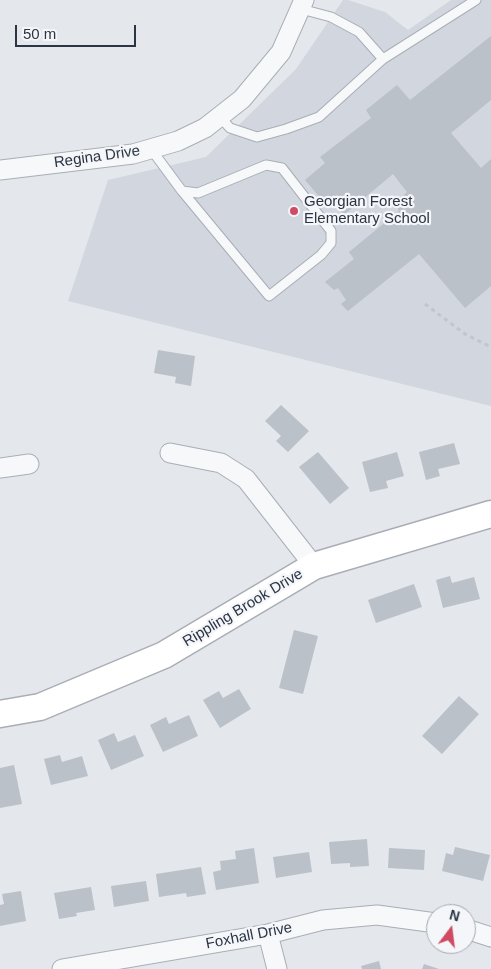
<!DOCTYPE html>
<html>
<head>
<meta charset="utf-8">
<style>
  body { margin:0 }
  #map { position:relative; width:491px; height:969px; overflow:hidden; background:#e4e7ec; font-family:Helvetica,sans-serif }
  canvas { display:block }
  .north { position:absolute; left:426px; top:904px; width:50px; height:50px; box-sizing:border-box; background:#f4f6f9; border:1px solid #a4a9b1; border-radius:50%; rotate:15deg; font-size:14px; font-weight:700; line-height:20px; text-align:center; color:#2b3544 }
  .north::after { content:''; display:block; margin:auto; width:18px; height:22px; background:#ce4b63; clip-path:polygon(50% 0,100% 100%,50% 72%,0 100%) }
  .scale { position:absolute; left:15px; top:25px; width:121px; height:22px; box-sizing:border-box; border:2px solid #2b3544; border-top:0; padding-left:6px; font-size:15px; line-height:18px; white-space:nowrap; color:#2b3544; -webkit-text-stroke:4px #f4f6f9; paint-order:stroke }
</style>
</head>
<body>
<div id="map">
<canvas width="491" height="969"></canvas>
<div class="north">N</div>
<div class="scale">50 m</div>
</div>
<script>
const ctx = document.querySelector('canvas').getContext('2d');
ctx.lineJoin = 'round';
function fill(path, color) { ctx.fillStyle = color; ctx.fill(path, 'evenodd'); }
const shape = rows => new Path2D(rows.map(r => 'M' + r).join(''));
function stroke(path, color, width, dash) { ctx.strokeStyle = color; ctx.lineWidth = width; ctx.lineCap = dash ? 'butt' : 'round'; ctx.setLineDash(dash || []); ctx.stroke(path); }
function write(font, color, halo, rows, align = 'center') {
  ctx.font = font + ' Helvetica,sans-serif'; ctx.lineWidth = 4.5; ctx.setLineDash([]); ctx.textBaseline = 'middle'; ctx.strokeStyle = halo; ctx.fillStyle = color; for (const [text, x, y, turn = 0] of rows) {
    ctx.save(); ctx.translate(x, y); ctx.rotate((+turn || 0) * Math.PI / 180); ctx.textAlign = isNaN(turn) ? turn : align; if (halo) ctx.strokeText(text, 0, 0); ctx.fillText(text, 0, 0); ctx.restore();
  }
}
fill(shape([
  [343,0,348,0,385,12,408,30,451,0,491,0,491,406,68,301,108,180,206,157,296,69]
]), '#d2d6de');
fill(shape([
  [491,36,491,100,451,133,481,168,491,159,491,286,465,308,419,254,348,311,341,304,346,300,338,288,334,290,325,282,354,259,349,252,399,211,395,203,407,192,393,174,344,215,329,198,323,201,305,180,325,163,320,157,371,118,366,110,397,85,410,100],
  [158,350,195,356,191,386,175,383,176,377,154,373],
  [281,405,309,431,288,452,276,441,281,436,265,421],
  [454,443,460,464,438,469,440,476,426,480,419,452],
  [318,452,349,488,330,504,299,467],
  [397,452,404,476,386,481,388,488,370,492,362,462],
  [450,576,452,583,474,577,480,599,443,608,436,580],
  [414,584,422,607,376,623,368,600],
  [294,630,318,636,303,694,279,688],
  [239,689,251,709,220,728,203,700,219,691,223,698],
  [459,696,479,714,442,754,422,736],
  [189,715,198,736,163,752,150,725,166,717,169,724],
  [114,733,118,742,135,735,144,756,111,770,98,740],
  [60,755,62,762,82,756,88,776,51,785,44,759],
  [14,765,22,804,0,808,0,768],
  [367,839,369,866,350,867,350,863,331,864,329,842],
  [455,847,490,855,483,881,442,871,446,853,453,855],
  [254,848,259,883,216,890,213,872,221,870,220,861,236,859,235,851],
  [389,848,425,850,424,870,388,868],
  [309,852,312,872,276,878,273,857],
  [201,867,206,894,187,897,186,893,159,897,156,874],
  [146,881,149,901,114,907,111,886],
  [91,887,95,910,76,913,77,916,59,919,54,893],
  [21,891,26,921,0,926,0,905,4,904,2,894],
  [379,961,381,969,362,969,361,966],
  [424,964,439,969,422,969]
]), '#bbc1c9');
const lane = shape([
  [301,9,331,17,359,32,383,59,476,0],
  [219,116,230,128,257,137,286,129,319,117,383,59],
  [151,149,182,191,198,193,266,165,282,168,331,231,331,243,321,255,269,296,182,191]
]);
const street = shape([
  [0,170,133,154,178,141,205,128,242,99,281,52,304,0],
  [170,453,221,463,246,479,314,566],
  [0,468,29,464],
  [466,929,491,937],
  [268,934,277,969],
  [62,969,268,934,323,920,377,915,436,923]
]);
const secondary = shape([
  [0,714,40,707,164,655,314,566,491,514]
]);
stroke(lane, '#a9aeb6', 11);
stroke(street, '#a9aeb6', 21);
stroke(secondary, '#a9aeb6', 29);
stroke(shape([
  [425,304,465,334,491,347]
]), '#c2c5cb', 3, [4, 4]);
stroke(lane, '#f7f8fa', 9);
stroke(street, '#f7f8fa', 19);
stroke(secondary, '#fff', 26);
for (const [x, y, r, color] of [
  [294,211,5,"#ce4b63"]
]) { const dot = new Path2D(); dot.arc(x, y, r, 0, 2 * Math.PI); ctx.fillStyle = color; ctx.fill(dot); stroke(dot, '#f4f6f9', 2); }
write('15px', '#2b3544', '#f4f6f9', [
  ["Regina Drive",97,157,-8],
  ["Rippling Brook Drive",243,608,-31],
  ["Foxhall Drive",249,936,-11]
]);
write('15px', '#2b3544', '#f4f6f9', [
  ["Georgian Forest",304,202],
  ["Elementary School",304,219]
], 'left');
</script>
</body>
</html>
